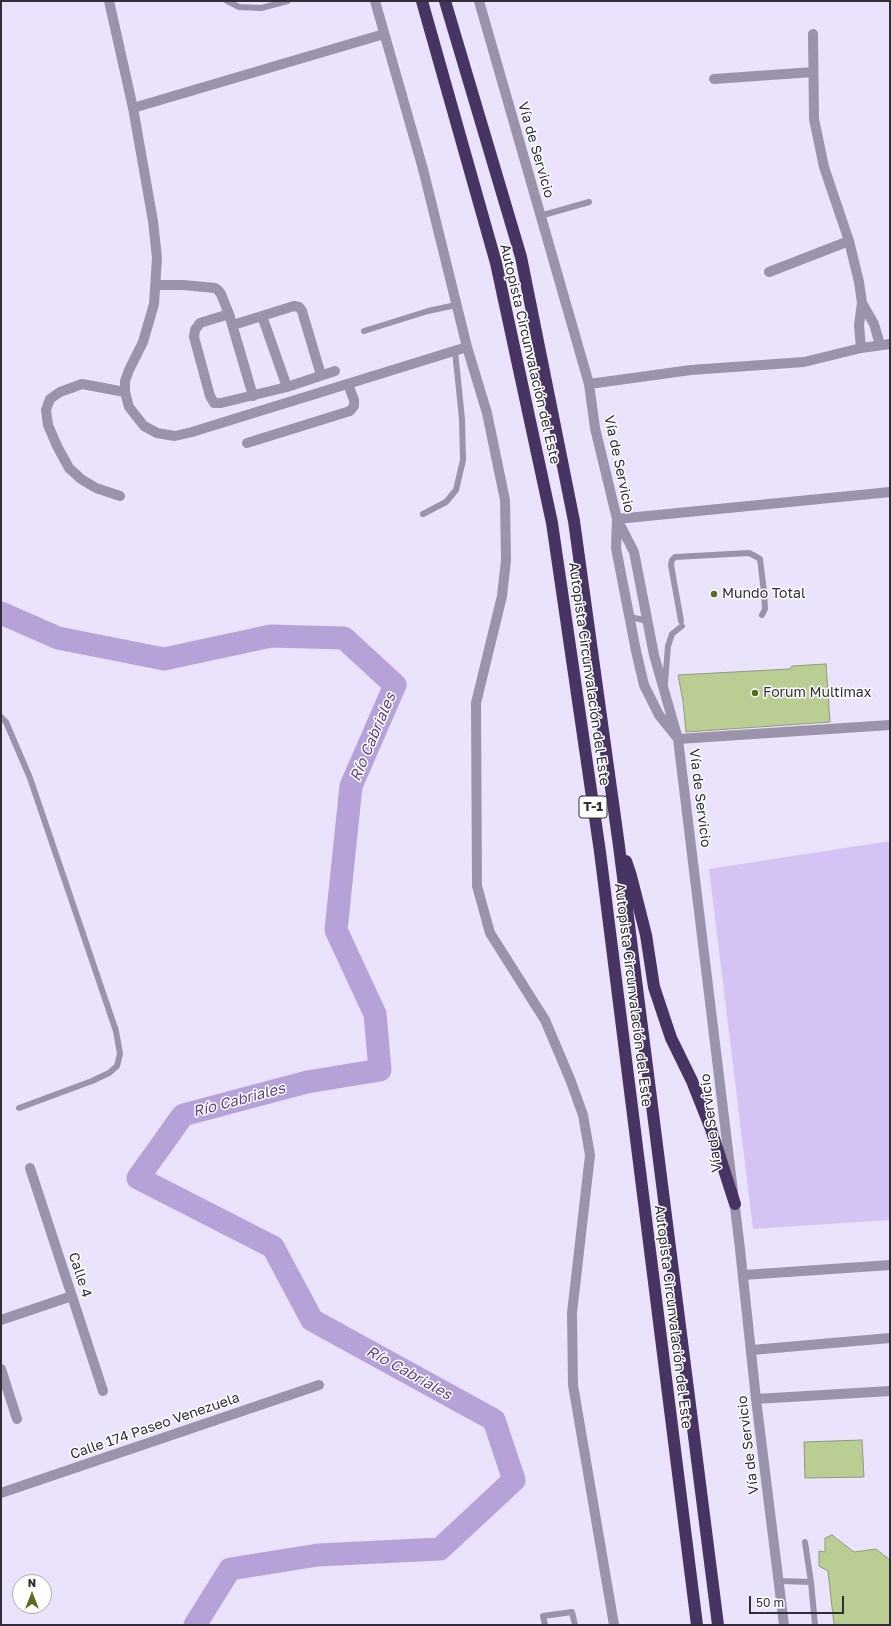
<!DOCTYPE html>
<html>
<head>
<meta charset="utf-8">
<style>
  body { margin:0 }
  #map { position:relative; width:891px; height:1626px; overflow:hidden; background:#ebe3fb; font-family:"Golos Text",sans-serif }
  canvas { display:block }
  .frame { position:absolute; inset:0; border:2px solid #312d39; pointer-events:none }
  .north { position:absolute; left:12px; top:1574px; width:40px; height:40px; box-sizing:border-box; background:#fff; border:1px solid #adabb0; border-radius:50%; rotate:0deg; font-size:11px; font-weight:700; line-height:16px; text-align:center; color:#312d39 }
  .north::after { content:''; display:block; margin:auto; width:14px; height:18px; background:#586e1e; clip-path:polygon(50% 0,100% 100%,50% 72%,0 100%) }
  .scale { position:absolute; left:749px; top:1596px; width:95px; height:18px; box-sizing:border-box; border:2px solid #312d39; border-top:0; padding-left:5px; font-size:12px; line-height:14px; white-space:nowrap; color:#312d39; -webkit-text-stroke:3px #fff; paint-order:stroke }
</style>
</head>
<body>
<div id="map">
<canvas width="891" height="1626"></canvas>
<div class="frame"></div>
<div class="north">N</div>
<div class="scale">50 m</div>
</div>
<script>
const ctx = document.querySelector('canvas').getContext('2d');
ctx.lineJoin = 'round';
function fill(path, color) { ctx.fillStyle = color; ctx.fill(path, 'evenodd'); }
const shape = rows => new Path2D(rows.map(r => 'M' + r).join(''));
function stroke(path, color, width, dash) { ctx.strokeStyle = color; ctx.lineWidth = width; ctx.lineCap = dash ? 'butt' : 'round'; ctx.setLineDash(dash || []); ctx.stroke(path); }
function write(font, color, halo, rows, align = 'center') {
  ctx.font = font + ' "Golos Text",sans-serif'; ctx.lineWidth = 3; ctx.setLineDash([]); ctx.textBaseline = 'middle'; ctx.strokeStyle = halo; ctx.fillStyle = color; for (const [text, x, y, turn = 0] of rows) {
    ctx.save(); ctx.translate(x, y); ctx.rotate((+turn || 0) * Math.PI / 180); ctx.textAlign = isNaN(turn) ? turn : align; if (halo) ctx.strokeText(text, 0, 0); ctx.fillText(text, 0, 0); ctx.restore();
  }
}
fill(shape([
  [890,841,890,1220,753,1229,709,869]
]), '#d5c3f6');
stroke(shape([
  [1,613,58,638,164,659,271,636,344,638,395,685,351,786,336,930,375,1014,380,1070,307,1082,183,1115,138,1178,273,1247,312,1320,494,1420,514,1480,440,1549,318,1555,230,1569,195,1625]
]), '#b6a2d9', 23);
const building = shape([
  [826,664,830,722,686,732,683,701,678,675,790,669,792,666,826,664],
  [862,1440,864,1477,805,1478,804,1442,862,1440],
  [832,1535,854,1552,876,1549,890,1560,890,1625,834,1625,828,1571,819,1566,819,1551,825,1552,825,1538,832,1535]
]);
fill(building, '#bace94');
stroke(building, '#8f997d', 1);
stroke(shape([
  [227,1,239,7,261,8,288,1],
  [540,216,589,202],
  [364,331,428,311,456,305],
  [423,514,446,502,456,490,463,460,462,419,455,351],
  [630,617,648,621],
  [681,621,671,565,672,560,675,557,749,553,755,556,760,559,764,592,765,609,762,615],
  [665,683,668,646,672,634,682,626],
  [1,717,6,722,30,778,116,1031,120,1054,117,1066,109,1073,92,1081,19,1108],
  [805,1542,811,1582],
  [780,1581,811,1582,815,1625],
  [545,1625,543,1616,572,1612,575,1625]
]), '#9b92ab', 6);
stroke(shape([
  [109,1,133,108,153,221,157,258,154,304,143,342,129,370,125,381,125,392,129,407,144,426,157,433,175,436,192,432,467,347],
  [375,1,423,169,467,347,487,413,505,500,506,560,502,596,476,703,477,886,490,933,545,1020,570,1079,583,1115,590,1155,572,1313,573,1385,614,1625],
  [479,1,589,384,595,428,617,519,616,548,636,651,644,685,659,715,676,736],
  [813,34,814,119,824,167,849,241,859,282,862,303,859,325,861,348],
  [714,79,813,72],
  [133,108,384,34],
  [769,272,849,241],
  [155,285,183,285,215,288,218,290,221,294,229,314,253,396],
  [862,303,874,324,880,345],
  [229,314,200,323,195,330,194,337,210,396,214,403,221,403,287,387,335,371],
  [262,316,287,387],
  [233,325,294,306,299,307,302,311,321,375],
  [589,384,691,370,804,362,861,348,890,344],
  [247,443,350,411,354,406,354,400,348,384],
  [120,496,96,488,81,479,69,468,57,446,48,425,46,410,50,399,60,392,82,384,125,392],
  [617,519,634,552,654,655,678,739,740,1249,756,1399,784,1625],
  [617,519,890,492],
  [678,739,890,725],
  [30,1168,103,1391],
  [744,1275,890,1265],
  [1,1320,72,1296],
  [752,1350,890,1338],
  [1,1369,17,1419],
  [756,1399,890,1391],
  [1,1493,319,1385]
]), '#9b92ab', 10);
stroke(shape([
  [422,1,496,263,552,523,600,852,697,1625],
  [445,1,521,257,574,521,619,846,718,1625],
  [626,861,631,876,646,935,654,987,671,1038,692,1081,711,1129,735,1204]
]), '#473463', 12);
for (const [x, y, r, color] of [
  [714,594,4,"#586e1e"],
  [755,693,4,"#586e1e"]
]) { const dot = new Path2D(); dot.arc(x, y, r, 0, 2 * Math.PI); ctx.fillStyle = color; ctx.fill(dot); stroke(dot, '#fff', 1.5); }
for (const [x, y, w] of [
  [593,807,28]
]) { const box = new Path2D(); box.roundRect(x - w / 2, y - 11, w, 22, 3); ctx.fillStyle = '#fff'; ctx.fill(box); stroke(box, '#312d39', 1); }
write('bold 13px', '#312d39', null, [
  ["T-1",593,807]
]);
write('14px', '#312d39', '#fff', [
  ["Vía de Servicio",536,150,74],
  ["Autopista Circunvalación del Este",530,354,77],
  ["Vía de Servicio",619,464,78],
  ["Autopista Circunvalación del Este",589,674,82],
  ["Vía de Servicio",700,798,83],
  ["Autopista Circunvalación del Este",633,995,83],
  ["Vía de Servicio",711,1123,-97],
  ["Calle 4",80,1275,72],
  ["Autopista Circunvalación del Este",673,1317,83],
  ["Calle 174 Paseo Venezuela",155,1426,-19],
  ["Vía de Servicio",748,1445,-97]
]);
write('14px', '#312d39', '#fff', [
  ["Mundo Total",722,594],
  ["Forum Multimax",763,693]
], 'left');
write('italic 15px', '#5f4387', '#fff', [
  ["Río Cabriales",373,737,-67],
  ["Río Cabriales",239,1100,-15],
  ["Río Cabriales",409,1373,29]
]);
</script>
</body>
</html>
